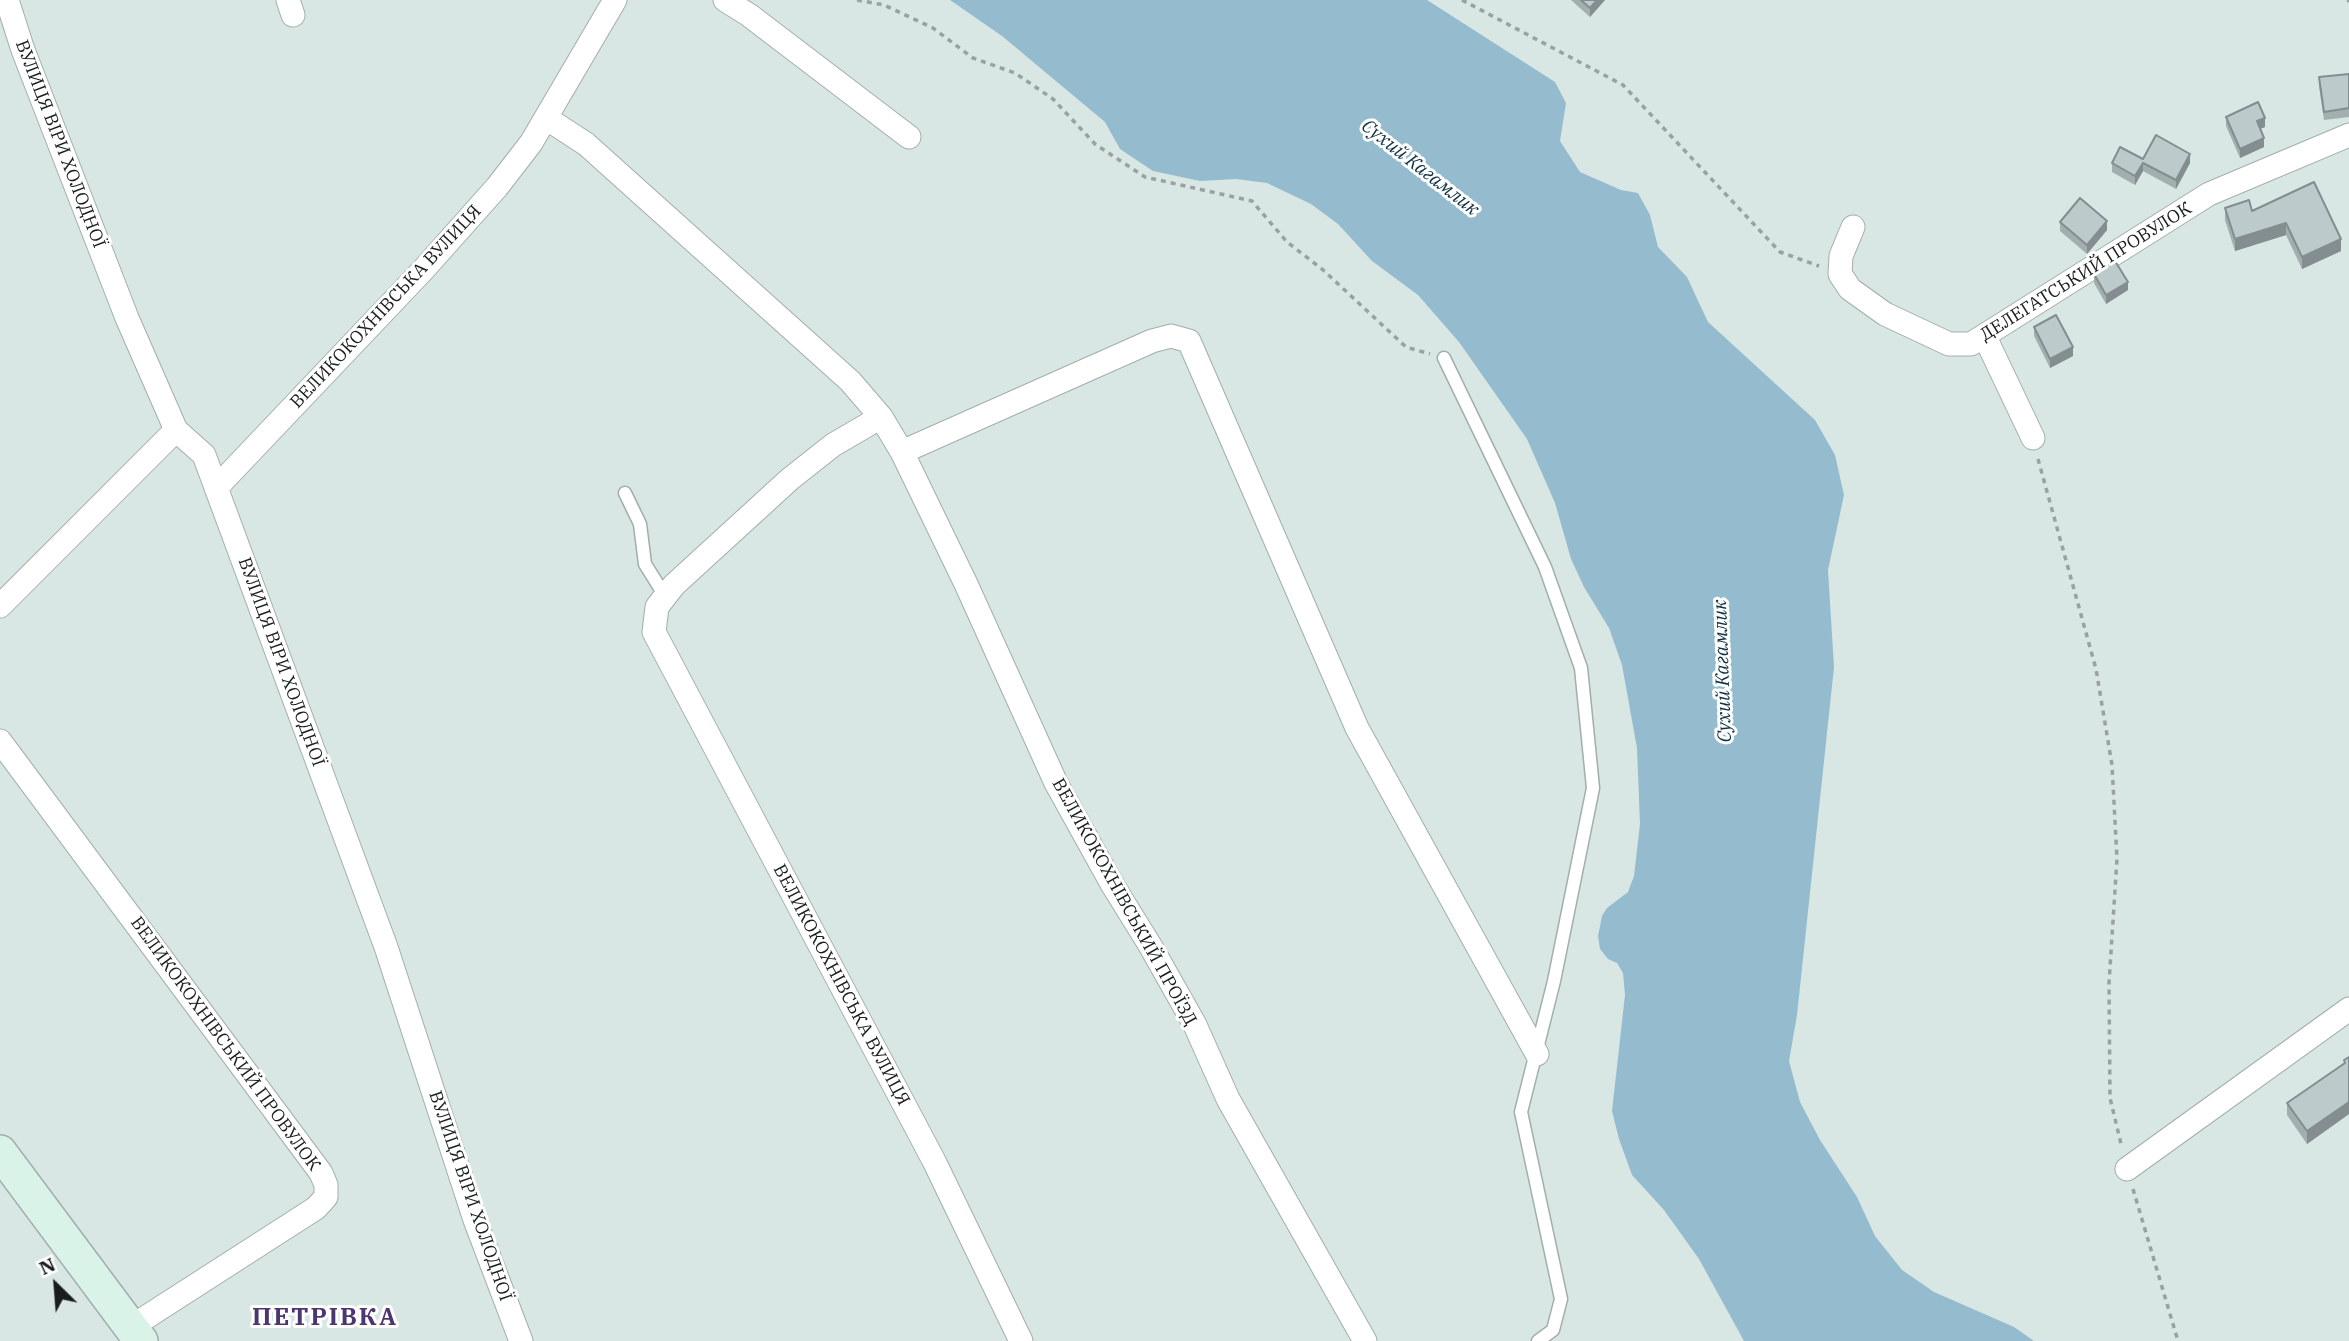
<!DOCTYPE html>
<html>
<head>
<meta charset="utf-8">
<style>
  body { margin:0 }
  #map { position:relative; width:2349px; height:1341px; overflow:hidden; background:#d8e6e4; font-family:"IBM Plex Serif",serif }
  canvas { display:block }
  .north { position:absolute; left:21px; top:1250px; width:70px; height:70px; -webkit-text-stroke:5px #fff; paint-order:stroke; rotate:335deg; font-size:19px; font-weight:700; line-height:28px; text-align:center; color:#191e1d }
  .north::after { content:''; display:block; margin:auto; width:24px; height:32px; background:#191e1d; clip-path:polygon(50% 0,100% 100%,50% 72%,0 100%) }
</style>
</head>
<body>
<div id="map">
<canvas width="2349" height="1341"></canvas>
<div class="north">N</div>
</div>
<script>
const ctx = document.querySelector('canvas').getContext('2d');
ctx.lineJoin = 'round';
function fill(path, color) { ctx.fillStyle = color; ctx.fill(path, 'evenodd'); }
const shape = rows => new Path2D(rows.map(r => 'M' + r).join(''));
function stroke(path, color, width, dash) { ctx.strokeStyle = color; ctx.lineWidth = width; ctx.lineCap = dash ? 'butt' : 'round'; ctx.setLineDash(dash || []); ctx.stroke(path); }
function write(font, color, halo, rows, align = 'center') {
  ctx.font = font + ' "IBM Plex Serif",serif'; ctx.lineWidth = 6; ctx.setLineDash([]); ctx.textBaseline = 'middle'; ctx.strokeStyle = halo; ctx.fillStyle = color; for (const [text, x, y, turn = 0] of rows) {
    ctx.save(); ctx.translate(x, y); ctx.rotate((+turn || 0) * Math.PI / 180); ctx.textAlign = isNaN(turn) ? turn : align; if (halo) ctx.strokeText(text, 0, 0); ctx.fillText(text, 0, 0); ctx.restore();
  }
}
fill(shape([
  [950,0,1427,0,1555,82,1566,103,1560,141,1580,172,1621,190,1638,193,1650,215,1658,247,1687,277,1708,322,1815,420,1835,455,1844,495,1828,570,1834,667,1797,1015,1789,1061,1800,1102,1820,1140,1857,1197,1875,1236,1902,1270,1934,1292,2014,1327,2034,1341,1744,1341,1699,1259,1664,1210,1632,1175,1619,1139,1612,1111,1625,995,1623,973,1617,963,1608,959,1600,949,1598,936,1602,916,1607,908,1628,892,1634,876,1640,824,1637,748,1622,665,1609,628,1584,587,1571,559,1555,503,1527,439,1459,342,1418,295,1372,261,1338,224,1311,204,1267,183,1236,179,1200,181,1153,171,1120,149,1105,122,1002,36]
]), '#95bbcf');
const lane = shape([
  [1444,358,1545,567,1581,668,1593,788,1554,981,1521,1112,1561,1299,1553,1330,1538,1341],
  [625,493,640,524,645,564,665,596]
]);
const street = shape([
  [7,0,23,50,127,318,176,430,204,455,386,947,475,1220,521,1341],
  [288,0,293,15],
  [725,0,749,15,909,137],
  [546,118,586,144,850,381,881,417,902,452,966,584,1056,783,1112,884,1151,947,1195,1025,1228,1099,1365,1341],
  [1853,227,1841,256,1840,274,1850,289,1885,314,1949,344,1971,344,2209,194,2349,135],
  [1985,337,2033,438],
  [881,417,833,445,790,479,674,585,657,607,654,632,934,1161,1021,1341],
  [902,452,1152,341,1171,336,1189,341,1357,728,1537,1054],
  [216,488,423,270,497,187,531,143,615,0],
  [0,606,176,430],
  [0,741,321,1173,326,1185,326,1197,316,1208,131,1327],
  [2127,1169,2349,1009]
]);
const secondary = shape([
  [0,1152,141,1341]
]);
stroke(lane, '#a2aead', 15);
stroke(street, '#a2aead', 25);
stroke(secondary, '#a2aead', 36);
stroke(shape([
  [857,0,884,5,933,28,973,58,1015,73,1053,99,1095,144,1145,177,1252,201,1287,242,1322,269,1406,347,1430,354],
  [1462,0,1623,85,1780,252,1819,266],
  [2348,0,2349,2],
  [2038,459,2096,669,2112,765,2117,859,2109,983,2110,1098,2122,1148],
  [2133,1189,2178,1341]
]), '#97a2a1', 3.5, [5, 5]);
stroke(lane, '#fff', 12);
stroke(street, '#fff', 23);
stroke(secondary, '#daf3e9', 33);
fill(shape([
  [1571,0,1605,0,1590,17],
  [2349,74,2349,117,2324,120,2319,86,2319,77],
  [2226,117,2265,127,2260,129,2264,147,2240,158,2226,126],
  [2143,159,2190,163,2176,189,2143,171,2135,185,2112,172,2112,163],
  [2314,182,2341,251,2302,269,2286,235,2235,251,2225,220,2225,208,2252,211],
  [2060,222,2107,230,2087,254,2060,231],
  [2094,274,2128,290,2106,304,2094,283],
  [2034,327,2073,356,2050,368,2034,336],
  [2349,1057,2349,1114,2307,1144,2287,1115,2287,1103,2344,1064,2344,1060]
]), '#a3aeaf');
fill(shape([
  [1597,0,1605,0,1590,17,1590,8],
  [2265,118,2265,127,2257,130,2257,121],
  [2264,138,2264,147,2240,158,2240,149],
  [2190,154,2190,163,2176,189,2176,180],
  [2143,163,2143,171,2135,185,2135,176],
  [2107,221,2107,230,2087,254,2087,245],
  [2286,223,2286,235,2235,251,2235,239],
  [2341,239,2341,251,2302,269,2302,257],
  [2128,282,2128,290,2106,304,2106,295],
  [2073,347,2073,356,2050,368,2050,359],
  [2349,1102,2349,1114,2307,1144,2307,1131]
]), '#848d8f');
const building = shape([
  [1581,0,1597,0,1590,8,1581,0],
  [2349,74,2349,108,2324,112,2319,77,2349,74],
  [2258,102,2265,118,2257,121,2264,138,2240,149,2226,117,2258,102],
  [2156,135,2190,154,2176,180,2143,163,2135,176,2112,163,2120,147,2143,159,2156,135],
  [2314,182,2341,239,2302,257,2286,223,2235,239,2225,208,2249,200,2252,211,2314,182],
  [2080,198,2107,221,2087,245,2060,222,2080,198],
  [2115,261,2128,282,2106,295,2094,274,2115,261],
  [2056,315,2073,347,2050,359,2034,327,2056,315],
  [2349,1057,2349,1102,2307,1131,2287,1103,2345,1063,2344,1060,2349,1057]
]);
fill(building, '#bdcacc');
stroke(building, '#848d8f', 2);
write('18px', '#191e1d', '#fff', [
  ["ВУЛИЦЯ ВІРИ ХОЛОДНОЇ",60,144,69],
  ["ДЕЛЕГАТСЬКИЙ ПРОВУЛОК",2086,272,-32],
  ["ВЕЛИКОКОХНІВСЬКА ВУЛИЦЯ",386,307,-47],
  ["ВУЛИЦЯ ВІРИ ХОЛОДНОЇ",281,662,70],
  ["ВЕЛИКОКОХНІВСЬКИЙ ПРОЇЗД",1124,902,61],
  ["ВЕЛИКОКОХНІВСЬКА ВУЛИЦЯ",841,985,62],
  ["ВЕЛИКОКОХНІВСЬКИЙ ПРОВУЛОК",225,1044,54],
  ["ВУЛИЦЯ ВІРИ ХОЛОДНОЇ",470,1196,71]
]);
write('italic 19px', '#0f3040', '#fff', [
  ["Сухий Кагамлик",1420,168,38],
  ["Сухий Кагамлик",1723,671,-92]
]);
ctx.letterSpacing = '2px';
write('bold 24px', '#4b3672', '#fff', [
  ["ПЕТРІВКА",325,1318]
]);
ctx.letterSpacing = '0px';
</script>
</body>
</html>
